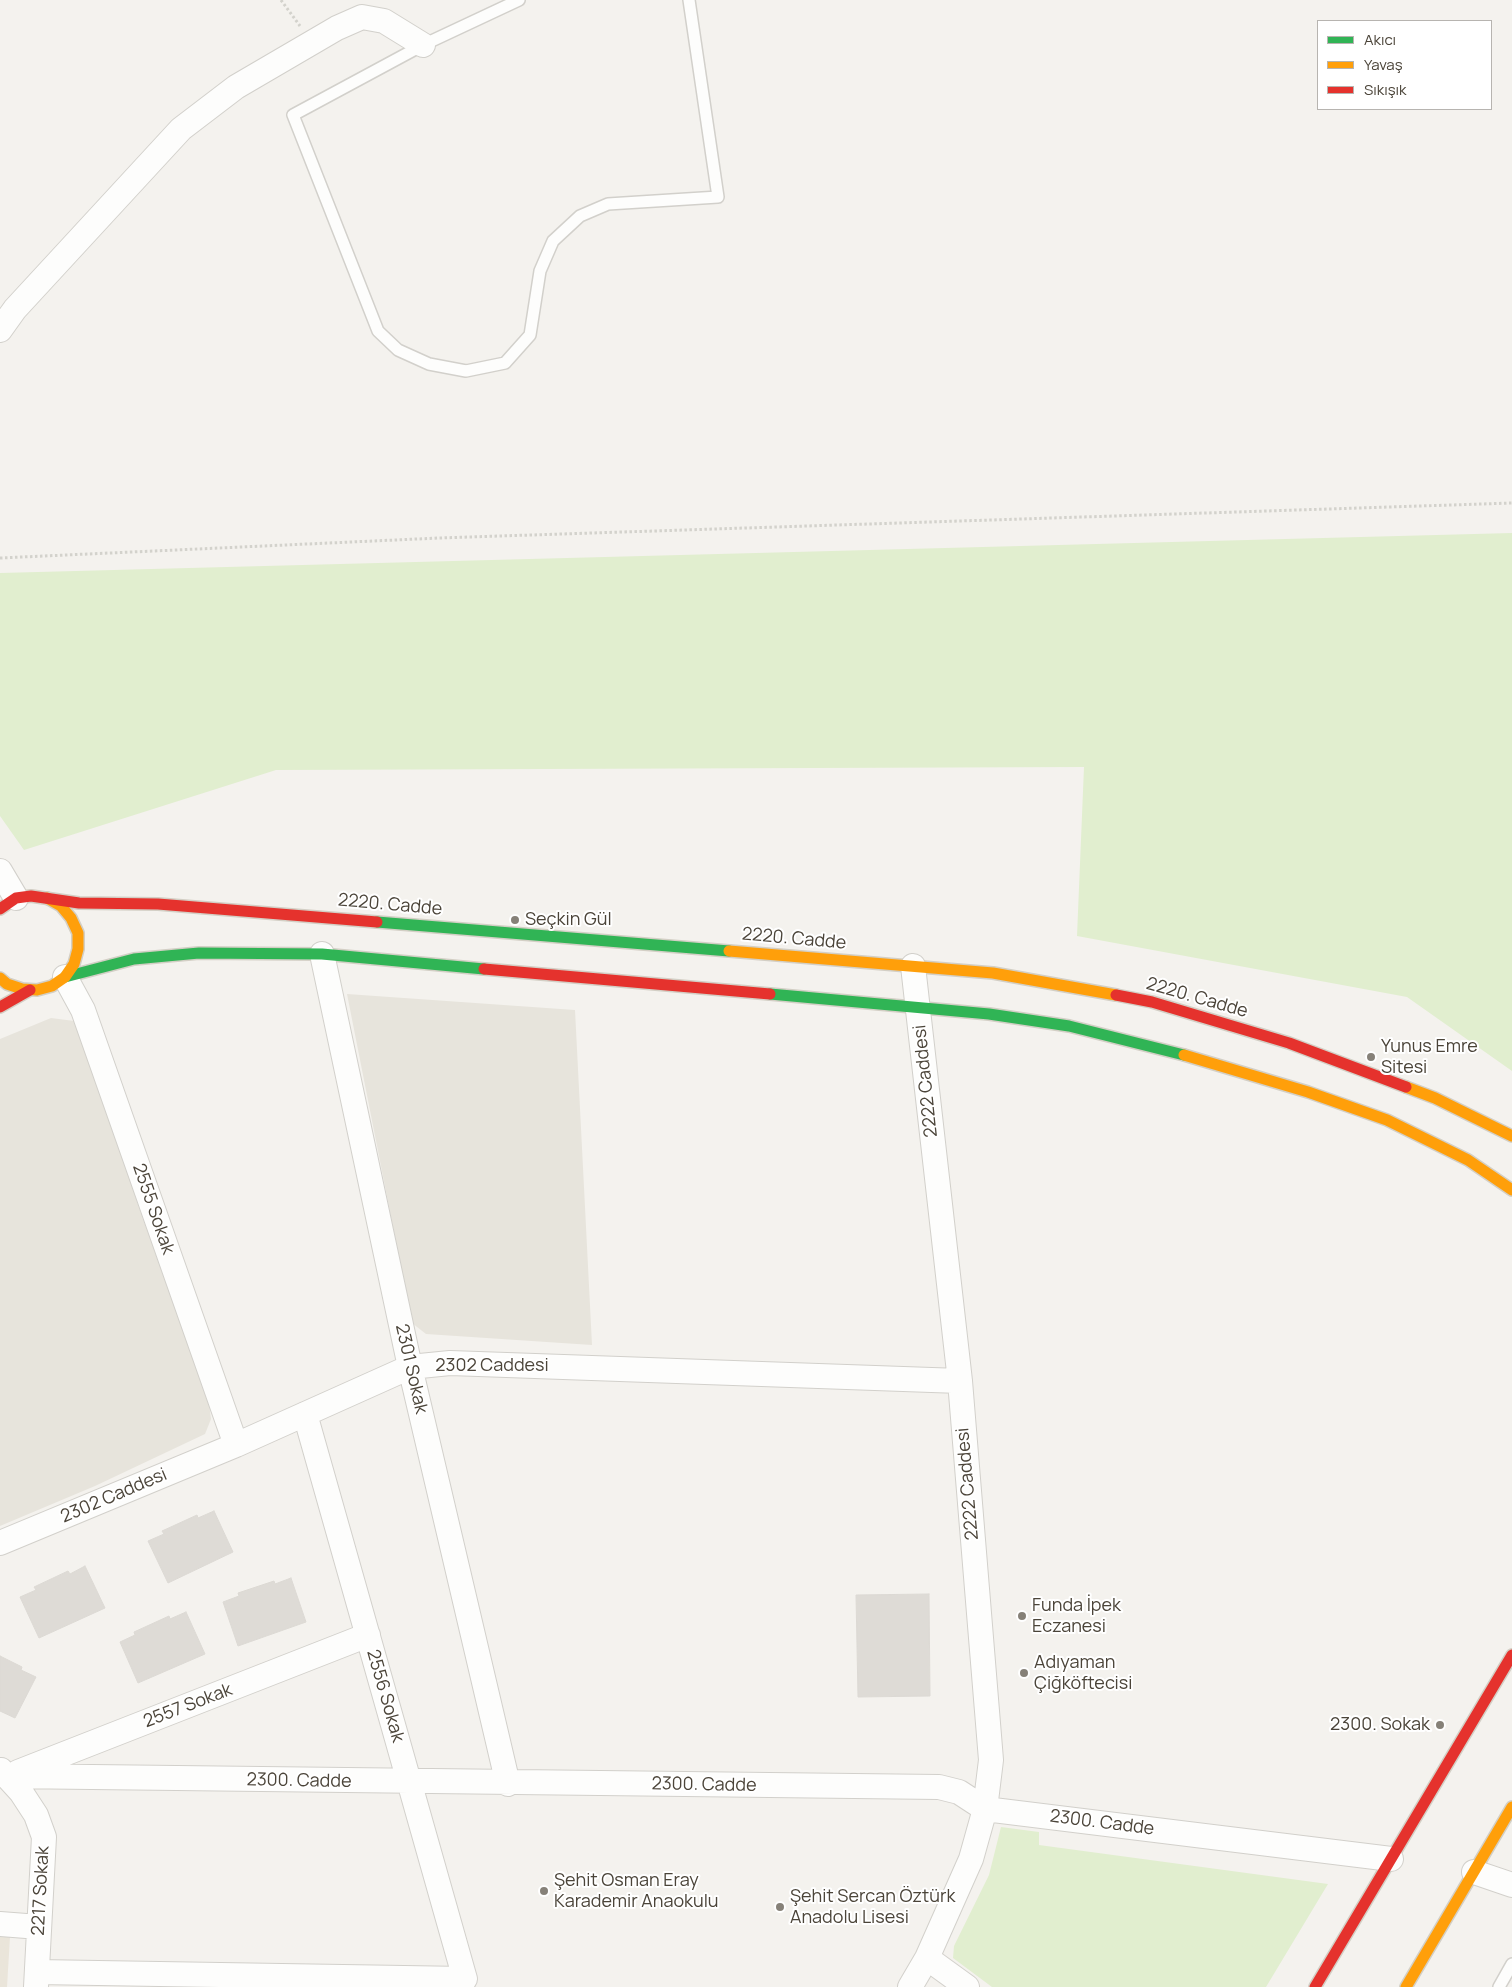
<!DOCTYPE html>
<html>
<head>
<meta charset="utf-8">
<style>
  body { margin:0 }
  #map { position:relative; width:1512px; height:1987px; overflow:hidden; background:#f4f2ee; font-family:Manrope,sans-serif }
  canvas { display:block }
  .legend { position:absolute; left:1317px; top:20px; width:175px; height:90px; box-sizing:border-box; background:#fff; border:1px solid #b7b4b0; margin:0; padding:6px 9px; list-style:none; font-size:15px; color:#4b4439 }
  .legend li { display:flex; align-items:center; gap:10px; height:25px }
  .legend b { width:25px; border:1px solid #b7b4b0 }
</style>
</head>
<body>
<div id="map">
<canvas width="1512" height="1987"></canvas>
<ul class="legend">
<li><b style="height:6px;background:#30b455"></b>Akıcı</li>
<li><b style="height:6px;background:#ff9f0a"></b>Yavaş</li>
<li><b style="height:6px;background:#e5322d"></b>Sıkışık</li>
</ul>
</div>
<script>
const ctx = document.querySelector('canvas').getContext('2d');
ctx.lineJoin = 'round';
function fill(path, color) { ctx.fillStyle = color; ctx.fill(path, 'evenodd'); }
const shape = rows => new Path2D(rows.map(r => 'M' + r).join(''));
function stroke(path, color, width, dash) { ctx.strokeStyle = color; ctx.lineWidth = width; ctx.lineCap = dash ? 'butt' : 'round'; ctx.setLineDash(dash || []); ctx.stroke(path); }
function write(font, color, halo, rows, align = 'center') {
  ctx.font = font + ' Manrope,sans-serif'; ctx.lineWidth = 4; ctx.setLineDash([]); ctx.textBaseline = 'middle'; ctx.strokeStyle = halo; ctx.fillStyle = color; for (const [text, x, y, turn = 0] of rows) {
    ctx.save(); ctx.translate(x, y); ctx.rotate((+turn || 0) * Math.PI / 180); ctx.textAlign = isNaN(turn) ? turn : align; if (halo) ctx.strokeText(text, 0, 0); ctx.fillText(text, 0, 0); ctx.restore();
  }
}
fill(shape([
  [347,994,575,1010,592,1345,426,1334,412,1323],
  [51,1018,82,1022,137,1202,209,1403,211,1419,205,1434,95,1486,0,1526,0,1039]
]), '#e7e4dc');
fill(shape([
  [0,1937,10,1937,7,1987,0,1987]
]), '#eae5da');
fill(shape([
  [1512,533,1512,1071,1407,997,1077,936,1084,767,276,770,24,850,0,816,0,573],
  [1001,1827,1039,1832,1039,1845,1328,1884,1266,1987,992,1987,953,1958,954,1946,989,1875]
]), '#e1eecf');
const building = shape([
  [214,1511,233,1552,168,1583,148,1541,164,1534,162,1531,197,1515,198,1518,214,1511],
  [85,1566,105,1608,39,1638,20,1597,36,1590,34,1587,68,1571,70,1574,85,1566],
  [291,1578,306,1622,238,1646,223,1602,239,1596,238,1593,274,1581,275,1584,291,1578],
  [929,1594,930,1696,858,1697,856,1595,929,1594],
  [186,1612,205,1654,138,1683,120,1642,135,1635,134,1632,169,1616,170,1619,186,1612],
  [0,1656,22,1667,21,1670,36,1677,15,1718,0,1711,0,1656]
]);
fill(building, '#dedbd6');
stroke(building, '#dcd9d4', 1);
const lane = shape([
  [519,0,423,45,293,115,378,331,398,350,429,364,466,371,505,363,530,335,540,271,553,241,580,216,608,204,718,197,689,0],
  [1499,1987,1512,1964]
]);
const street = shape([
  [0,330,15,309,181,129,236,87,337,28,362,17,384,21,423,45],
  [0,871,16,898],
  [322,954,410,1367,508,1784],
  [65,977,83,1010,236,1445],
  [0,1543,236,1445,410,1367,450,1363,960,1381],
  [1,1770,21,1792,36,1815,44,1837,36,1987],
  [18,1772,368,1635],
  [7,1776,939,1787,959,1792,985,1809,1391,1859],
  [1474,1872,1512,1885],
  [0,1924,39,1927],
  [927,1958,967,1987],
  [37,1972,465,1979,305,1414],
  [910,1987,927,1958,971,1859,985,1809,991,1760,960,1381,913,966]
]);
const fast = shape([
  [377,922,729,951],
  [65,977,134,959,199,953,322,954,484,969],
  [770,994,989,1014,1069,1026,1184,1055]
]);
const slow = shape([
  [729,951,993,973,1116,995],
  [0,978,7,984,22,989,37,990,52,986,65,977,74,964,78,949,78,933,71,918,61,906,47,898],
  [1184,1055,1308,1092,1387,1120,1468,1160,1512,1190],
  [1406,1087,1435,1098,1512,1136],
  [1406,1987,1512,1807]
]);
const jam = shape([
  [0,909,16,898,31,896,79,903,158,904,377,922],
  [484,969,770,994],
  [1116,995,1152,1002,1289,1043,1406,1087],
  [0,1007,30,990],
  [1315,1987,1512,1655]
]);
stroke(lane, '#d2d0cb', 14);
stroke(street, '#d2d0cb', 26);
stroke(fast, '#d3cfc5', 14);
stroke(slow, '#d3cfc5', 14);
stroke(jam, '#d3cfc5', 14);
stroke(shape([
  [281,0,300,26],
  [0,558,439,538,1512,503]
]), '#d3d2cc', 3, [2.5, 2.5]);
stroke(lane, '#fdfdfc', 11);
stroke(street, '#fdfdfc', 24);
stroke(fast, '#30b455', 11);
stroke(slow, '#ff9f0a', 11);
stroke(jam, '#e5322d', 11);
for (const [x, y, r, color] of [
  [515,920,5,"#868178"],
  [1371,1057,5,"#868178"],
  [1022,1616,5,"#868178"],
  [1024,1673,5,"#868178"],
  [1440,1725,5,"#868178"],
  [544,1891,5,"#868178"],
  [780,1907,5,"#868178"]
]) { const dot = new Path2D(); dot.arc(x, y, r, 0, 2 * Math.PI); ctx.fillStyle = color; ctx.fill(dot); stroke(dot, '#fff', 2); }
write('18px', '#4b4439', '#fff', [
  ["2220. Cadde",390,905,5],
  ["2220. Cadde",794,939,5],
  ["2220. Cadde",1197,998,16],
  ["2222 Caddesi",926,1081,-96],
  ["2555 Sokak",153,1209,71],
  ["2302 Caddesi",492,1366],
  ["2301 Sokak",411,1369,77],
  ["2222 Caddesi",968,1484,-95],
  ["2302 Caddesi",114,1496,-23],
  ["2556 Sokak",385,1696,74],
  ["2557 Sokak",188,1706,-21],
  ["2300. Cadde",299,1781,1],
  ["2300. Cadde",704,1785,1],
  ["2300. Cadde",1102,1823,7],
  ["2217 Sokak",41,1891,-87]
]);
write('18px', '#4b4439', '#fff', [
  ["Seçkin Gül",525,920],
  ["Yunus Emre",1381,1047],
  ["Sitesi",1381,1068],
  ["Funda İpek",1032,1606],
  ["Eczanesi",1032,1627],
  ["Adıyaman",1034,1663],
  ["Çiğköftecisi",1034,1684],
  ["2300. Sokak",1430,1725,"right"],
  ["Şehit Osman Eray",554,1881],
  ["Karademir Anaokulu",554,1902],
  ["Şehit Sercan Öztürk",790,1897],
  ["Anadolu Lisesi",790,1918]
], 'left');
</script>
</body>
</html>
